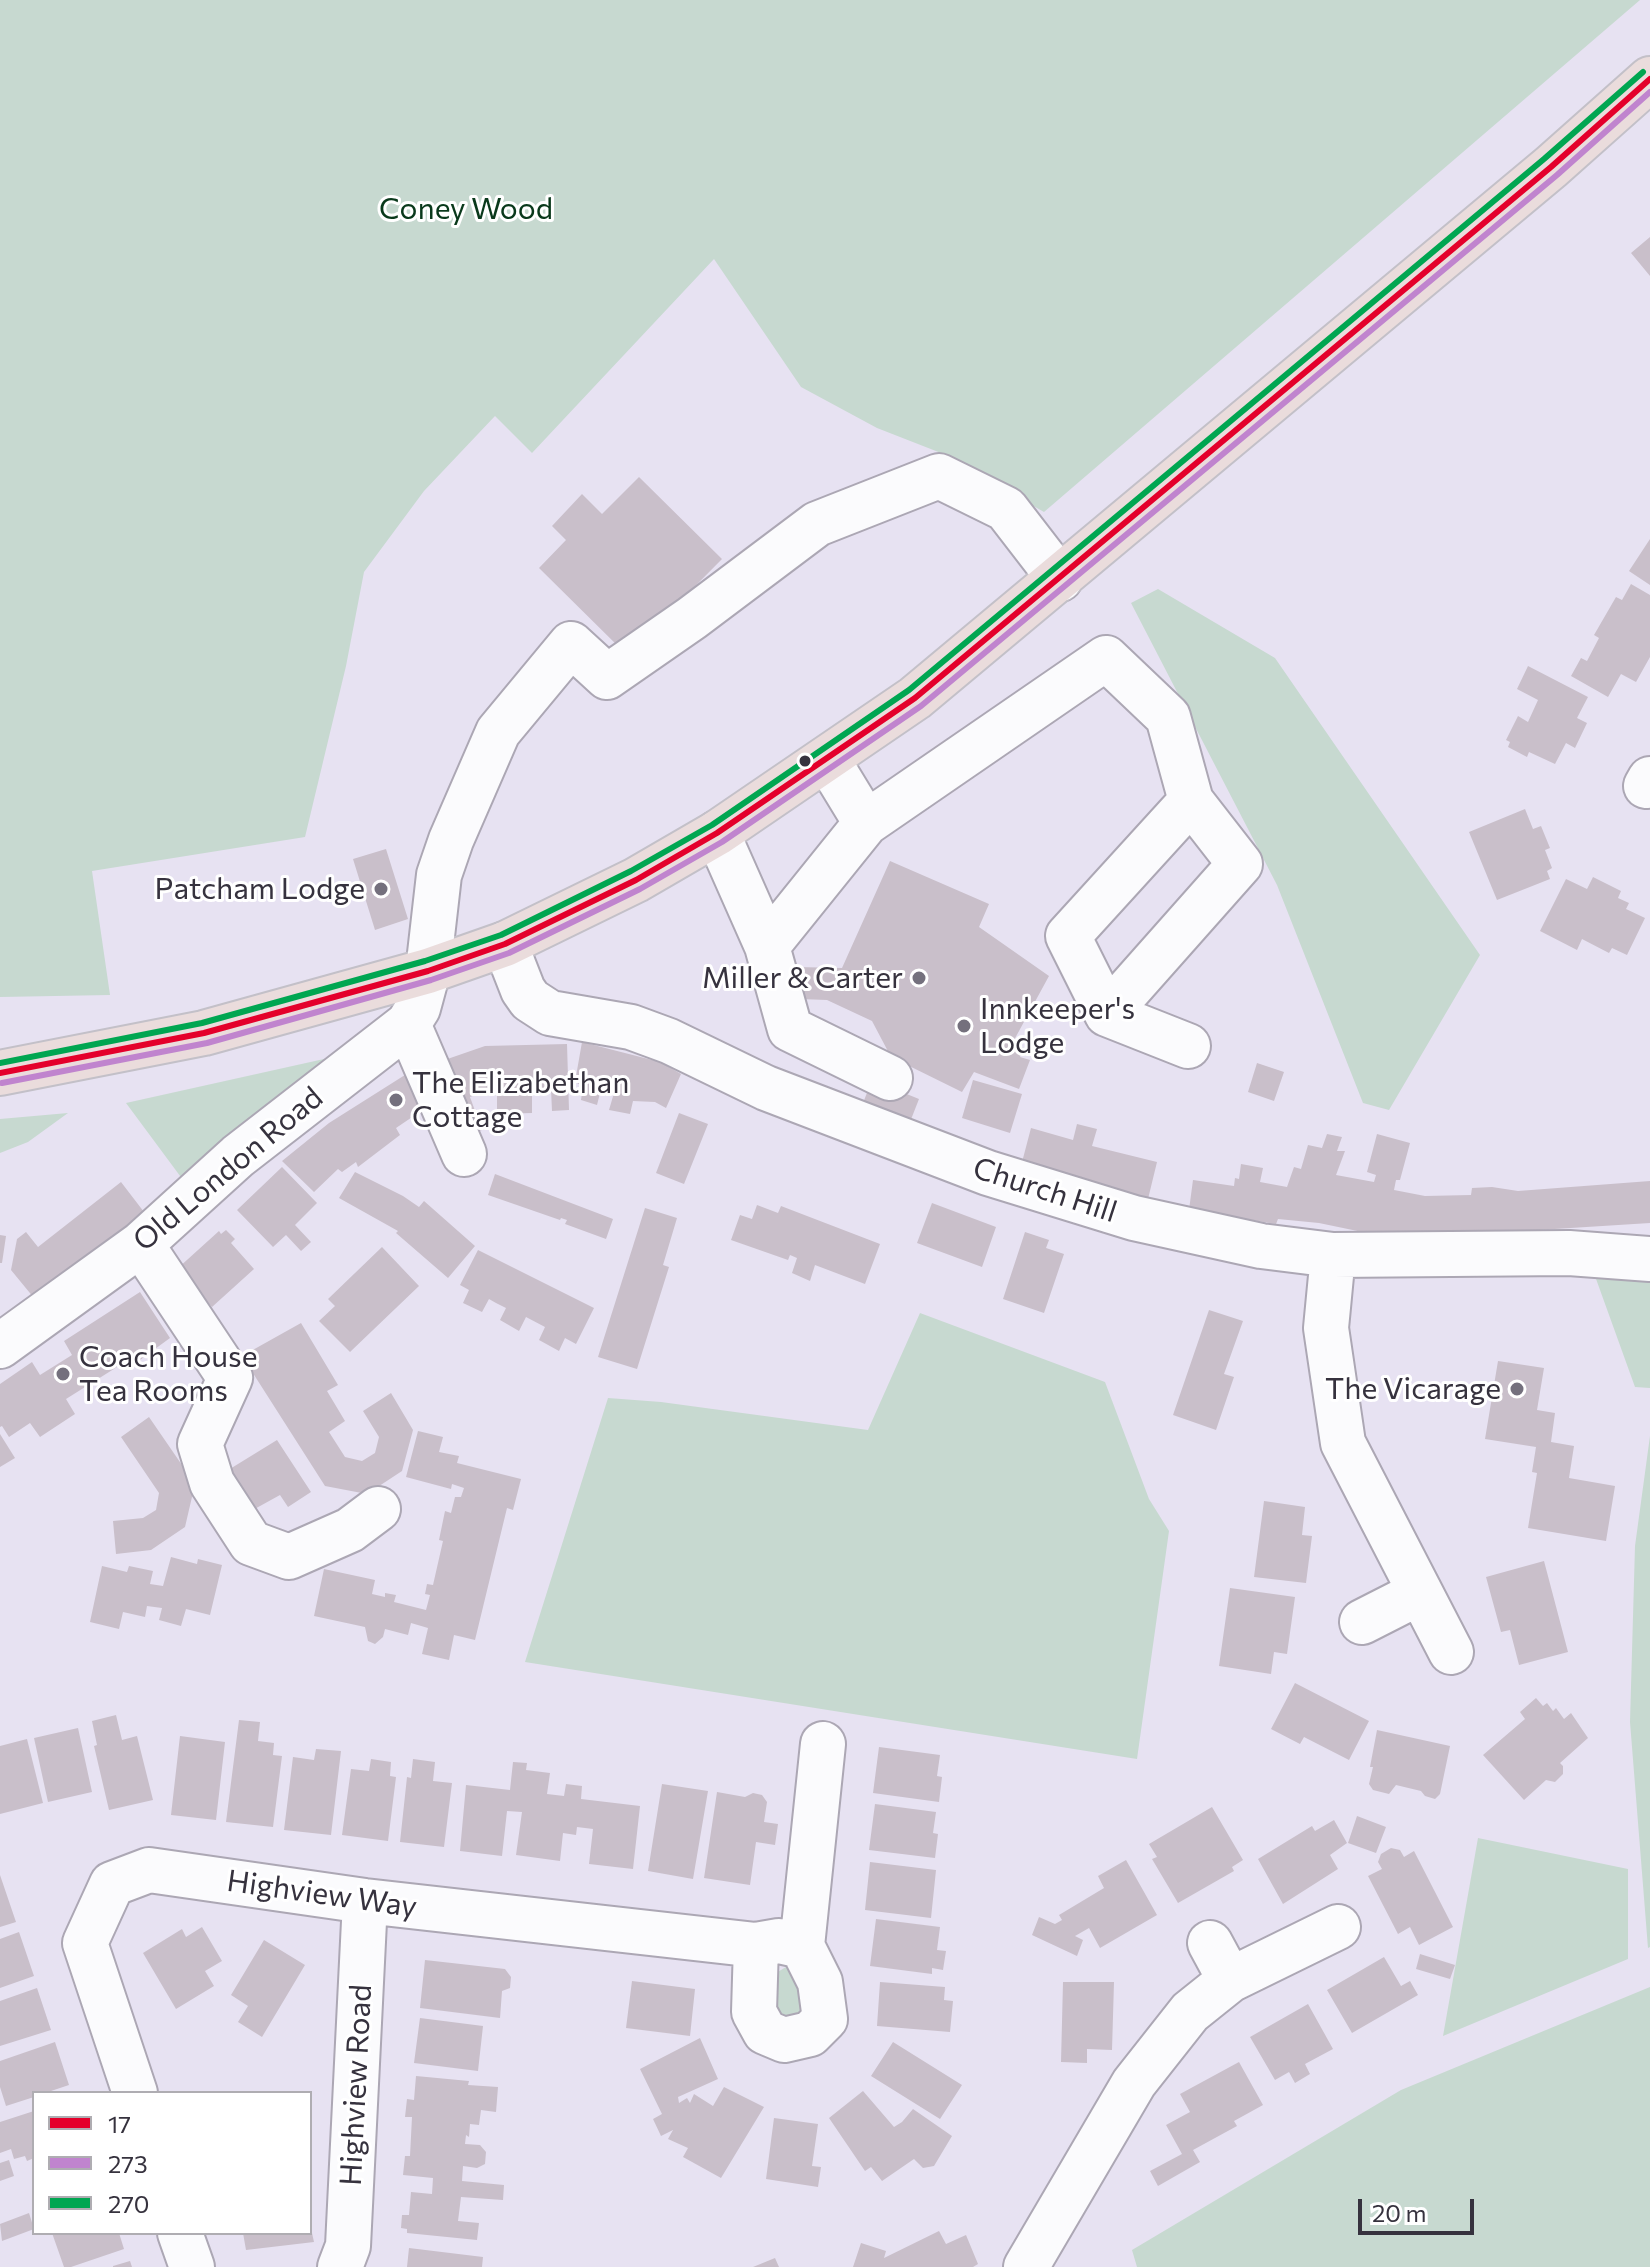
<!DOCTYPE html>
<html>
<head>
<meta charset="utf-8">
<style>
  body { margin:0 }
  #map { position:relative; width:1650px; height:2267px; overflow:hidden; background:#e7e2f2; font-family:Commissioner,sans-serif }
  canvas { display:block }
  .legend { position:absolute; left:32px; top:2091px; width:280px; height:144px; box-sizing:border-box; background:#fff; border:2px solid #afadb2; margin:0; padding:10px 14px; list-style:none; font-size:24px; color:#36323e }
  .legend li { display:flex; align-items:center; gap:16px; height:40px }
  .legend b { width:40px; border:2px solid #afadb2 }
  .scale { position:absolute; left:1358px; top:2199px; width:116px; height:36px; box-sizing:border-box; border:4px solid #36323e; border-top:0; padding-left:10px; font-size:24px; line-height:28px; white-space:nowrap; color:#36323e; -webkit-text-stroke:6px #fff; paint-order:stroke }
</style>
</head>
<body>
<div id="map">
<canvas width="1650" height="2267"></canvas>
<ul class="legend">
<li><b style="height:10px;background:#e4002b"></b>17</li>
<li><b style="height:10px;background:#c084ce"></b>273</li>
<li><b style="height:10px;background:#00a651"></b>270</li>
</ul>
<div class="scale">20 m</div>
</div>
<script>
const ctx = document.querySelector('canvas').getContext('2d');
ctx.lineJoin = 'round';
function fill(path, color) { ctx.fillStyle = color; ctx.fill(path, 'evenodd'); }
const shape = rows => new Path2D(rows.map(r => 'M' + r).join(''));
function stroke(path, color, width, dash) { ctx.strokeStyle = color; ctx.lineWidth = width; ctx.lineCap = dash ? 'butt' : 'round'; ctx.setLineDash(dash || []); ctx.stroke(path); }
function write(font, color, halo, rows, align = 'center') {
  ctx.font = font + ' Commissioner,sans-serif'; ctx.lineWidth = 6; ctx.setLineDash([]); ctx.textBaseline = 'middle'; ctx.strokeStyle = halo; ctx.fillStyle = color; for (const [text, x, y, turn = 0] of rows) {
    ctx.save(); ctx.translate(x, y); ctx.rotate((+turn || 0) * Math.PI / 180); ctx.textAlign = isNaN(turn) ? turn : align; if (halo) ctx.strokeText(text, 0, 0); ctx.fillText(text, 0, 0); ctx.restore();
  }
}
fill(shape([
  [0,0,1640,0,1044,512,941,453,877,428,801,387,714,259,532,453,495,416,424,491,364,572,346,666,305,837,92,871,110,995,0,997],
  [1158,589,1275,658,1480,955,1389,1110,1363,1103,1277,885,1131,603],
  [333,1057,186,1184,126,1103],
  [68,1113,28,1142,0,1153,0,1119],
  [1591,1265,1650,1269,1650,1388,1635,1387],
  [920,1313,1105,1382,1149,1499,1169,1531,1137,1759,525,1662,608,1398,661,1402,868,1430],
  [1650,1436,1650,1947,1648,1948,1630,1722,1635,1546],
  [1478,1838,1628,1869,1628,1959,1443,2036],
  [786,1967,795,1969,811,1997,799,2022,772,2013,776,1973],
  [1650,1987,1650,2267,1137,2267,1132,2250,1401,2090]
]), '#c7d9d0');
fill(shape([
  [1650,237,1650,276,1631,253],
  [639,477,722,559,627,655,539,568,566,540,552,526,582,494,602,514],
  [1650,539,1650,585,1629,571],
  [1631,584,1650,595,1650,657,1636,682,1621,674,1608,697,1571,676,1581,658,1587,661,1599,638,1594,635,1616,597,1622,600],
  [1528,666,1588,697,1577,718,1587,723,1575,748,1566,743,1555,764,1529,752,1527,757,1508,747,1510,742,1506,740,1518,716,1528,722,1538,700,1517,689],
  [1525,809,1533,829,1541,826,1550,848,1545,850,1552,868,1547,871,1550,879,1497,900,1469,832],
  [386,849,408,919,375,930,353,859],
  [890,861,989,904,979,927,1049,976,1013,1042,1024,1048,1020,1057,1030,1060,1019,1089,974,1072,962,1092,891,1057,872,1021,827,1000,800,999,796,967,842,968],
  [1593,877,1621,891,1618,898,1629,903,1626,909,1645,918,1627,955,1612,948,1609,953,1582,939,1577,950,1540,931,1566,879,1587,889],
  [582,1042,660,1062,681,1074,666,1108,655,1102,633,1101,630,1114,609,1110,614,1093,601,1089,597,1105,581,1100,583,1086,575,1082],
  [567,1044,569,1110,552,1111,551,1089,532,1089,532,1113,497,1114,497,1091,486,1091,470,1097,482,1130,458,1138,433,1064,485,1046],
  [1257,1063,1284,1072,1274,1101,1248,1092],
  [416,1068,433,1103,396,1128,400,1135,358,1167,356,1162,342,1172,338,1169,314,1192,282,1161,329,1123],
  [872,1080,919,1099,910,1122,863,1103],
  [973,1080,1022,1094,1010,1133,962,1118],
  [679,1113,708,1124,684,1184,656,1173],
  [1077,1124,1097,1129,1092,1146,1157,1162,1148,1199,1021,1166,1031,1128,1073,1140],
  [1327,1134,1342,1137,1337,1151,1345,1151,1336,1175,1374,1182,1376,1175,1367,1172,1377,1134,1410,1143,1400,1180,1396,1180,1394,1190,1425,1196,1471,1195,1472,1188,1492,1187,1518,1191,1650,1181,1650,1223,1396,1239,1319,1223,1278,1219,1276,1224,1189,1210,1193,1180,1234,1186,1235,1178,1239,1179,1241,1164,1263,1168,1260,1182,1287,1187,1294,1167,1301,1169,1308,1145,1322,1148],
  [282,1167,317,1203,295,1225,311,1242,301,1251,286,1235,273,1247,237,1210],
  [355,1172,403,1196,419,1207,424,1201,475,1246,448,1278,396,1233,398,1231,339,1198],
  [495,1174,613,1219,606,1239,565,1224,567,1220,561,1218,560,1220,488,1195],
  [121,1182,144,1212,34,1298,11,1270,17,1239,26,1232,38,1247],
  [932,1203,996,1227,982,1267,917,1243],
  [757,1205,778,1213,781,1206,880,1244,865,1284,815,1265,810,1281,792,1273,797,1258,790,1255,788,1260,731,1240,740,1215,752,1219],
  [645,1208,677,1218,663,1265,669,1267,637,1369,598,1357],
  [226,1230,235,1239,231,1243,254,1269,212,1307,177,1269,219,1231,221,1234],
  [1025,1232,1049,1240,1046,1248,1064,1254,1044,1313,1003,1299],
  [0,1235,6,1236,2,1263,0,1263],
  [382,1247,419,1286,350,1352,319,1321,335,1306,328,1299],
  [478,1250,594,1308,576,1344,565,1338,559,1351,539,1340,545,1327,526,1317,519,1331,500,1320,506,1308,496,1303,489,1299,482,1312,463,1303,469,1290,460,1285],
  [140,1292,170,1338,129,1368,125,1362,66,1399,75,1414,40,1437,30,1423,9,1437,2,1426,0,1427,0,1384,32,1362,40,1375,72,1355,64,1341],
  [1209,1310,1243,1321,1224,1374,1234,1377,1216,1430,1173,1415],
  [301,1323,338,1385,327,1391,345,1421,329,1432,345,1457,362,1461,375,1453,379,1437,363,1411,391,1393,413,1430,402,1471,367,1494,325,1486,242,1356],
  [1498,1361,1544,1368,1537,1410,1555,1413,1551,1442,1574,1446,1569,1478,1615,1486,1606,1541,1528,1528,1537,1473,1532,1472,1536,1447,1485,1439],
  [149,1417,195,1484,185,1527,151,1550,116,1554,113,1521,143,1518,156,1510,159,1493,121,1437],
  [418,1431,443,1437,439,1452,459,1456,457,1463,521,1479,513,1510,507,1508,475,1640,454,1635,449,1660,422,1654,428,1628,411,1623,408,1635,385,1629,383,1637,375,1644,368,1641,365,1627,314,1616,324,1569,375,1580,372,1594,385,1597,385,1593,396,1595,394,1602,426,1610,430,1595,425,1594,427,1584,433,1585,443,1541,439,1540,445,1511,451,1513,455,1497,461,1497,464,1488,452,1484,451,1489,406,1477],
  [0,1434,15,1458,0,1467],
  [277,1440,311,1492,288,1507,280,1495,251,1511,225,1472],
  [1264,1501,1305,1507,1302,1535,1312,1536,1306,1583,1254,1577],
  [171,1557,197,1564,198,1559,222,1565,210,1615,186,1609,181,1626,159,1620,162,1608,147,1606,145,1617,123,1612,119,1629,90,1622,102,1566,127,1572,129,1566,153,1571,150,1584,163,1586],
  [1544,1561,1568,1652,1519,1665,1510,1630,1501,1632,1486,1577],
  [1230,1588,1295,1597,1287,1654,1274,1652,1271,1674,1219,1666],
  [1295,1683,1369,1721,1349,1760,1304,1737,1300,1744,1271,1729],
  [1536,1698,1543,1706,1547,1703,1553,1711,1556,1708,1564,1719,1571,1713,1588,1738,1560,1763,1563,1766,1563,1774,1555,1782,1546,1780,1524,1800,1483,1755,1525,1719,1520,1712],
  [116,1715,122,1740,137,1736,153,1800,109,1810,94,1746,97,1745,92,1721],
  [239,1720,260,1722,258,1741,274,1743,273,1755,282,1756,273,1827,226,1822],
  [78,1728,92,1792,48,1802,34,1738],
  [1377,1730,1450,1746,1440,1794,1435,1799,1425,1796,1421,1791,1396,1785,1389,1794,1373,1790,1369,1784,1373,1767,1370,1767],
  [180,1736,225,1742,216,1820,171,1815],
  [27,1739,43,1803,0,1814,0,1746],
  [879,1747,940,1755,937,1776,942,1777,939,1802,873,1793],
  [316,1749,341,1751,331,1835,284,1830,293,1757,314,1760],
  [371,1759,391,1762,390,1776,396,1777,388,1841,342,1835,351,1769,369,1771],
  [413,1759,435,1762,433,1781,452,1783,444,1847,400,1842,407,1777,411,1778],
  [513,1762,527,1763,526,1770,550,1773,547,1794,564,1796,566,1784,582,1786,581,1799,640,1806,633,1869,589,1864,593,1829,577,1827,576,1835,563,1833,560,1861,516,1855,522,1812,507,1811,502,1856,460,1851,466,1785,510,1790],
  [662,1784,708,1791,693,1879,648,1871],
  [717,1792,745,1797,753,1793,762,1795,767,1802,764,1822,778,1824,775,1845,756,1842,750,1885,704,1878],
  [875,1804,936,1812,933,1833,938,1834,935,1858,869,1850],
  [1212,1807,1243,1860,1232,1867,1234,1871,1178,1903,1152,1859,1157,1857,1149,1844],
  [1357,1816,1386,1827,1376,1853,1348,1843],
  [1334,1820,1347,1843,1330,1855,1338,1869,1283,1904,1258,1859,1312,1826,1315,1831],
  [1391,1848,1400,1850,1404,1857,1414,1851,1453,1927,1419,1945,1410,1927,1398,1934,1368,1876,1382,1869,1378,1862,1381,1854],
  [1126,1860,1157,1915,1100,1948,1089,1928,1075,1936,1083,1940,1077,1956,1032,1935,1039,1917,1055,1924,1062,1920,1059,1915,1104,1888,1098,1876],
  [870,1862,936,1870,931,1918,865,1910],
  [0,1875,16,1922,0,1927],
  [876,1919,940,1927,937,1950,946,1951,943,1970,932,1968,932,1974,870,1966],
  [202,1927,222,1961,205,1971,214,1986,176,2009,143,1953,182,1929,186,1937],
  [19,1932,34,1976,0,1988,0,1939],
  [264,1940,305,1965,262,2037,238,2022,248,2006,231,1995],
  [1420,1954,1455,1965,1450,1979,1416,1969],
  [1384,1957,1401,1986,1410,1981,1418,1995,1352,2033,1327,1990],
  [425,1960,505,1969,511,1977,510,1988,502,1991,500,2018,420,2008],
  [632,1981,695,1989,690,2036,626,2028],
  [880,1982,945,1987,944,2000,953,2001,950,2032,877,2026],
  [1063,1982,1114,1982,1112,2050,1087,2049,1087,2063,1061,2062],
  [37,1988,51,2030,0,2046,0,2001],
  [1308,2004,1333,2049,1305,2064,1310,2074,1295,2083,1289,2072,1275,2080,1250,2037],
  [420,2018,483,2026,478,2071,414,2063],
  [700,2038,718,2079,678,2097,679,2103,687,2098,690,2103,694,2094,713,2106,724,2087,764,2107,721,2178,683,2157,688,2148,668,2139,673,2130,661,2136,653,2119,662,2114,640,2069],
  [55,2042,69,2085,45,2093,34,2093,34,2097,6,2106,0,2087,0,2061],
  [893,2042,962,2085,940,2119,871,2076],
  [1239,2062,1263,2105,1234,2121,1237,2126,1193,2150,1200,2162,1158,2186,1150,2171,1182,2154,1166,2125,1190,2112,1180,2094],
  [416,2076,469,2081,468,2085,498,2087,496,2112,481,2110,479,2125,470,2124,469,2137,466,2135,465,2144,480,2145,486,2152,485,2164,477,2168,463,2166,462,2181,504,2185,503,2200,461,2197,458,2221,479,2223,477,2240,407,2233,407,2229,401,2228,402,2215,409,2215,411,2192,432,2194,433,2178,403,2175,405,2156,410,2156,412,2117,405,2117,407,2099,414,2100],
  [863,2091,894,2127,902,2122,913,2109,952,2136,934,2166,923,2168,914,2159,882,2181,871,2167,865,2171,829,2118],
  [34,2111,34,2158,27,2161,25,2156,14,2159,11,2149,0,2153,0,2122],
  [774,2118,818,2124,812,2166,821,2167,818,2187,766,2179],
  [9,2160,14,2176,0,2181,0,2163],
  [29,2213,34,2229,2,2241,0,2224],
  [939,2231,946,2244,966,2235,978,2264,973,2267,853,2267,861,2243,886,2251,884,2258],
  [52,2233,119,2233,124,2249,71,2267,64,2267],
  [243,2233,312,2233,314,2242,246,2250],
  [409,2248,483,2257,482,2267,407,2267],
  [775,2258,779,2267,753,2267],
  [130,2261,132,2267,113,2267,113,2266]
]), '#c9bfca');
const minor = shape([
  [827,759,866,823,1106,658,1168,717,1191,801,1068,936,1107,1014,1240,864,1191,801],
  [1646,786,1650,779],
  [717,833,767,946,790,1029,890,1078],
  [505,944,523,990,530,1000,550,1013,631,1027,669,1041,766,1088,988,1173,1134,1218,1261,1246,1333,1255,1569,1253,1650,1259],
  [767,946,866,823],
  [1107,1014,1188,1046],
  [408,1024,464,1154],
  [141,1244,230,1378,200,1444,212,1483,251,1543,289,1557,350,1530,378,1509],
  [1333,1255,1326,1328,1343,1443,1451,1652],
  [0,1346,141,1244,238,1156,408,1024,418,1008,428,971,439,875,451,840,498,732,571,644,607,677,692,618,817,524,939,476,1006,509,1060,579],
  [1362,1622,1419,1593],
  [1210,1943,1230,1980],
  [756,1945,754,2012,765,2032,784,2040,810,2034,825,2019,820,1982,802,1946],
  [135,2093,85,1943,112,1884,149,1870,365,1901,756,1945,779,1941,802,1946,823,1744],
  [180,2233,192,2267],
  [340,2267,348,2246,365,1901],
  [1026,2267,1134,2083,1190,2012,1230,1980,1338,1927]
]);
const highway = shape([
  [0,1073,204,1033,428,971,505,944,636,880,717,833,915,698,1551,167,1650,79]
]);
stroke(minor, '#aca7b4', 48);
stroke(highway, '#c3c0c8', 48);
stroke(minor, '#fbfbfd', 44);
stroke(highway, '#eadcdc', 44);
stroke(shape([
  [0,1073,204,1033,428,971,505,944,636,880,717,833,915,698,1551,167,1650,79]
]), '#e4002b', 6);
stroke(shape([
  [2,1083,207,1043,431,980,509,953,640,889,722,842,921,706,1557,175,1650,92]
]), '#c084ce', 6);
stroke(shape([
  [0,1063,202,1023,425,961,501,935,631,871,712,825,909,690,1544,159,1643,72]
]), '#00a651', 6);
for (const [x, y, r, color] of [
  [805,761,7,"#36323e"],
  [381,889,8,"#74707d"],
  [919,978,8,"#74707d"],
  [964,1026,8,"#74707d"],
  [396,1100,8,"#74707d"],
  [63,1374,8,"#74707d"],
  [1517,1389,8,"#74707d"]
]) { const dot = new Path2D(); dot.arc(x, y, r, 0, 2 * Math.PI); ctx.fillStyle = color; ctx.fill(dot); stroke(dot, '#fff', 3); }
write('30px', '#09391b', '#fff', [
  ["Coney Wood",466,209]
]);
write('30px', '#36323e', '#fff', [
  ["Patcham Lodge",365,889],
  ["Miller & Carter",903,978],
  ["Innkeeper's",980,1009,"left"],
  ["Lodge",980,1043,"left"],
  ["The Elizabethan",412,1083,"left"],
  ["Cottage",412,1117,"left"],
  ["Coach House",79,1357,"left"],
  ["Tea Rooms",79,1391,"left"],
  ["The Vicarage",1501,1389]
], 'right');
write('30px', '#36323e', '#fff', [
  ["Old London Road",228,1169,-40],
  ["Church Hill",1045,1190,18],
  ["Highview Way",322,1894,8],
  ["Highview Road",356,2085,-87]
]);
</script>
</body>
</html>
